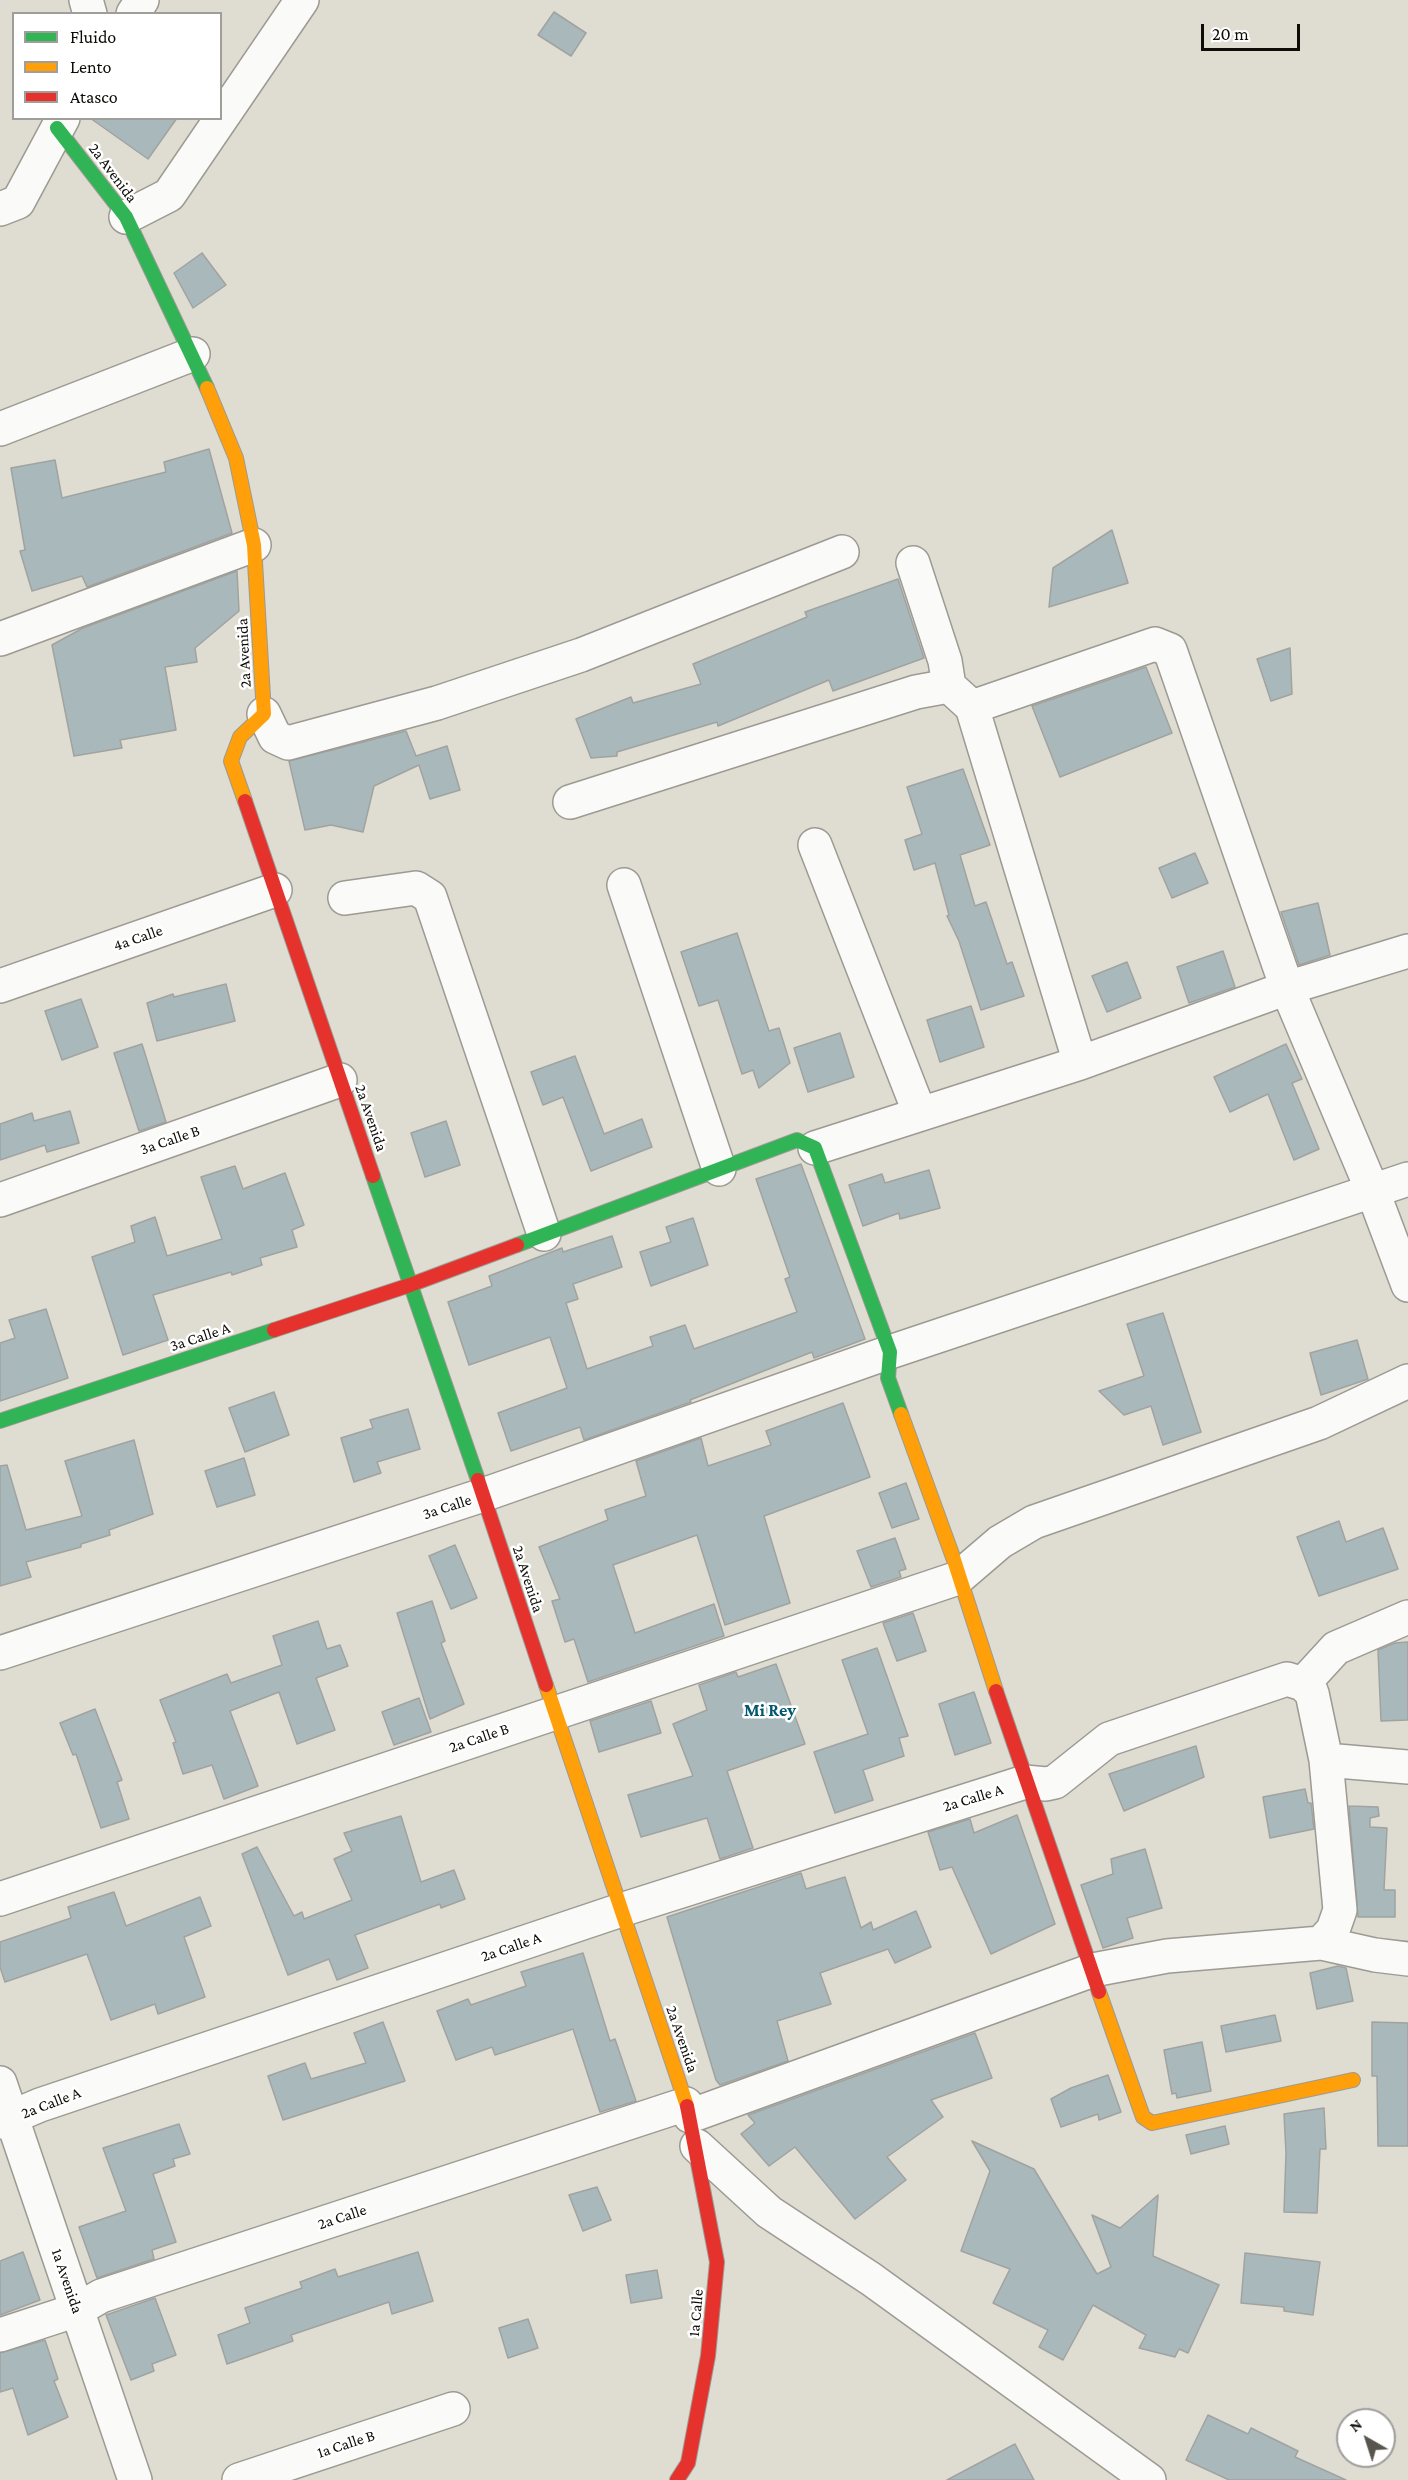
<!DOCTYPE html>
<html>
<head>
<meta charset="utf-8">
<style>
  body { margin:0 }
  #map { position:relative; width:1408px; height:2480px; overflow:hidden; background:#dfdcd2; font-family:"Crimson Pro",serif }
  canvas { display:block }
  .legend { position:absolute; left:12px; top:12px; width:210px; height:108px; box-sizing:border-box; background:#fff; border:2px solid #9f9e9b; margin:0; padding:8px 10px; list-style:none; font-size:18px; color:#0e0c06 }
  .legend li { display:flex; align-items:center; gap:12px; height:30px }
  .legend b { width:30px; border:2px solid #9f9e9b }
  .north { position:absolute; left:1336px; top:2408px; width:60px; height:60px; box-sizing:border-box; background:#fff; border:2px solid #9f9e9b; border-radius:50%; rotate:321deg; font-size:16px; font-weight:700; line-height:24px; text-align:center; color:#0e0c06 }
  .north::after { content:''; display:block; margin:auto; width:21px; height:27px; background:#57554d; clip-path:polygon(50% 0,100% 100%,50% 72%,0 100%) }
  .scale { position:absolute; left:1201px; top:24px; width:99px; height:27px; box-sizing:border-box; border:3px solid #0e0c06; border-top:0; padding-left:8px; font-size:18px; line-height:21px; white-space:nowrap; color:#0e0c06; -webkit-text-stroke:4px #fff; paint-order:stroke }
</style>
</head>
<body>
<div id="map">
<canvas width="1408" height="2480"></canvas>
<ul class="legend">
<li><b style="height:8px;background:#30b455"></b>Fluido</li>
<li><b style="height:8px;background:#ff9f0a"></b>Lento</li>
<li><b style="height:8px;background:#e5322d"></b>Atasco</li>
</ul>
<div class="north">N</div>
<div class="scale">20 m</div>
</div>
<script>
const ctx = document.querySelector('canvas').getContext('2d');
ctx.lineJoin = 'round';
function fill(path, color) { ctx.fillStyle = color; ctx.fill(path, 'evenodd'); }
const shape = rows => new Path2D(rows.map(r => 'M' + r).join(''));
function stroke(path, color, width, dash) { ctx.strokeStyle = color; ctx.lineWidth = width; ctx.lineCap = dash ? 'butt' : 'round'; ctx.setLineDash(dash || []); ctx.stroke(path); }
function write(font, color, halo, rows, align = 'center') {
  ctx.font = font + ' "Crimson Pro",serif'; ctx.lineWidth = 5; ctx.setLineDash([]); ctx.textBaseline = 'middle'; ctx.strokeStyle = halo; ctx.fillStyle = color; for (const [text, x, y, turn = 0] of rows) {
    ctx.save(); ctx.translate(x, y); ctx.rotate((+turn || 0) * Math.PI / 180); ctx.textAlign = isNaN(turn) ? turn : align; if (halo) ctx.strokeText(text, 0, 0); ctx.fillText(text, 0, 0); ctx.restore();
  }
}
const building = shape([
  [554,12,586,33,571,56,538,35,554,12],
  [90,118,177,118,148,159,90,118],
  [202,253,226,285,193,308,174,273,202,253],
  [209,449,232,533,87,587,82,576,32,591,20,551,25,550,11,468,55,460,62,498,166,472,164,462,209,449],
  [1112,530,1128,583,1049,607,1053,568,1112,530],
  [237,571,239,611,195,648,197,662,165,667,176,730,120,740,122,748,74,756,52,645,83,628,237,571],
  [898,579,924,658,833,691,829,680,718,726,717,722,617,752,617,756,591,758,576,719,631,697,633,703,701,684,693,664,807,617,805,612,898,579],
  [1290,648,1292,694,1271,701,1257,659,1290,648],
  [1146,667,1172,733,1060,777,1032,706,1146,667],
  [406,731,416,756,447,746,460,790,430,799,419,765,374,786,363,832,331,825,305,830,289,761,406,731],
  [963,769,990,845,960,855,975,906,986,902,1007,964,1012,962,1024,996,981,1010,959,941,947,916,949,915,935,863,914,870,905,840,922,834,907,787,963,769],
  [1195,853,1208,883,1172,898,1159,868,1195,853],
  [1318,903,1330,955,1299,965,1281,912,1318,903],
  [737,933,769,1031,779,1028,790,1063,759,1088,753,1070,742,1074,718,1000,699,1006,681,952,737,933],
  [1223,951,1235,987,1189,1003,1177,967,1223,951],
  [1127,962,1141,998,1107,1012,1092,976,1127,962],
  [226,984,235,1021,157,1041,147,1003,173,994,174,997,226,984],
  [81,999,98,1047,62,1060,45,1011,81,999],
  [971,1006,984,1047,940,1062,927,1020,971,1006],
  [840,1033,854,1077,808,1092,794,1048,840,1033],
  [142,1044,166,1122,139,1131,114,1053,142,1044],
  [1286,1044,1302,1079,1292,1083,1319,1149,1294,1160,1268,1094,1230,1112,1214,1077,1286,1044],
  [575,1056,604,1134,642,1119,652,1147,591,1171,563,1097,543,1105,531,1072,575,1056],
  [70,1111,79,1143,47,1152,45,1145,0,1160,0,1124,32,1113,34,1121,70,1111],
  [446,1121,460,1165,425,1177,411,1133,446,1121],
  [801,1164,865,1339,814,1358,812,1352,690,1400,691,1402,584,1440,580,1427,511,1451,498,1413,567,1388,550,1337,469,1365,448,1302,492,1286,489,1276,562,1248,563,1252,612,1236,622,1267,573,1284,578,1299,566,1303,587,1369,653,1346,650,1337,685,1325,694,1349,797,1312,785,1279,790,1277,756,1179,801,1164],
  [235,1166,243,1189,285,1173,304,1225,292,1230,297,1247,260,1258,262,1265,232,1275,231,1272,153,1295,168,1340,123,1355,92,1257,135,1242,131,1226,155,1217,167,1256,222,1239,201,1177,235,1166],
  [929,1170,940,1208,900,1219,899,1213,863,1226,849,1185,882,1174,885,1183,929,1170],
  [693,1218,708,1265,651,1286,640,1252,671,1242,666,1227,693,1218],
  [46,1309,68,1378,0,1401,0,1343,15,1338,9,1320,46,1309],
  [1163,1313,1201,1432,1163,1445,1151,1406,1124,1415,1099,1391,1144,1376,1127,1324,1163,1313],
  [1357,1340,1368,1379,1321,1395,1310,1353,1357,1340],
  [274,1392,289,1435,245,1452,229,1408,274,1392],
  [843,1403,870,1477,764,1516,790,1603,725,1625,697,1535,613,1565,635,1633,714,1604,724,1636,588,1682,574,1639,565,1642,552,1601,560,1599,539,1547,608,1520,605,1510,646,1496,636,1461,701,1438,708,1466,771,1445,766,1431,843,1403],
  [408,1409,420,1449,377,1462,381,1473,354,1482,341,1438,373,1428,370,1420,408,1409],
  [134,1440,153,1514,109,1530,110,1535,81,1544,81,1547,26,1562,31,1577,0,1586,0,1466,7,1465,26,1530,82,1516,65,1461,134,1440],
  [244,1458,255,1495,217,1507,205,1471,244,1458],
  [906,1483,919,1519,892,1528,879,1493,906,1483],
  [1339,1521,1346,1542,1383,1528,1398,1569,1319,1596,1297,1537,1339,1521],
  [895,1538,906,1569,899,1571,901,1577,871,1587,857,1551,895,1538],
  [455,1545,477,1598,451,1609,429,1556,455,1545],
  [432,1601,445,1641,441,1643,464,1704,430,1719,397,1613,432,1601],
  [913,1613,926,1651,897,1661,883,1623,913,1613],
  [318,1621,327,1649,340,1645,348,1666,316,1678,335,1730,297,1744,279,1692,230,1711,258,1786,224,1799,212,1765,183,1774,173,1743,176,1742,160,1700,227,1674,231,1683,282,1665,273,1636,318,1621],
  [1408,1642,1408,1720,1381,1721,1378,1650,1395,1643,1408,1642],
  [877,1648,908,1736,899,1738,904,1756,863,1770,873,1800,835,1813,814,1752,868,1734,842,1660,877,1648],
  [776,1664,805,1744,727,1771,753,1848,720,1859,707,1818,641,1837,628,1795,693,1776,673,1724,707,1710,699,1685,736,1672,738,1677,776,1664],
  [974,1692,991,1743,955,1755,939,1704,974,1692],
  [419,1698,431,1732,394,1745,382,1712,419,1698],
  [651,1701,661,1733,599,1752,590,1721,651,1701],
  [95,1709,122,1780,117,1782,129,1819,101,1828,76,1754,73,1755,60,1723,95,1709],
  [1196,1746,1204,1777,1124,1811,1109,1774,1196,1746],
  [1305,1789,1308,1803,1311,1803,1314,1829,1270,1838,1263,1797,1305,1789],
  [1349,1806,1378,1807,1379,1816,1370,1818,1370,1827,1387,1828,1384,1890,1395,1890,1395,1917,1358,1917,1349,1806],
  [1017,1815,1055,1924,991,1954,952,1867,940,1870,928,1832,970,1819,974,1833,1017,1815],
  [401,1816,421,1882,454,1870,465,1899,441,1908,440,1904,355,1935,368,1968,337,1980,329,1959,288,1975,242,1854,257,1847,294,1916,302,1912,304,1919,352,1900,334,1859,352,1851,344,1833,401,1816],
  [1145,1849,1162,1908,1127,1918,1133,1938,1103,1948,1081,1885,1113,1874,1111,1859,1145,1849],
  [801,1873,806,1889,845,1877,861,1928,871,1922,873,1930,916,1911,931,1947,895,1963,888,1949,820,1973,831,2004,777,2021,788,2061,720,2085,716,2080,667,1917,801,1873],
  [114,1892,126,1926,200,1897,211,1926,184,1937,205,1997,158,2014,155,2004,111,2020,87,1954,5,1982,0,1967,0,1942,71,1918,68,1907,114,1892],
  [583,1953,610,2041,615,2039,636,2101,600,2112,573,2029,495,2055,492,2047,456,2060,437,2011,468,1999,471,2005,526,1986,521,1972,583,1953],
  [1338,1966,1346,1968,1353,2001,1317,2009,1310,1973,1338,1966],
  [1275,2015,1281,2041,1226,2052,1221,2026,1275,2015],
  [383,2022,405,2081,283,2120,268,2076,305,2063,311,2079,366,2063,354,2033,383,2022],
  [1372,2022,1408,2023,1408,2146,1378,2146,1377,2076,1372,2076,1372,2022],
  [975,2033,992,2078,931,2100,943,2117,887,2157,906,2180,855,2219,795,2147,769,2166,741,2134,755,2123,748,2115,975,2033],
  [1202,2042,1211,2091,1177,2098,1176,2093,1172,2094,1164,2050,1202,2042],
  [1108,2075,1121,2112,1099,2120,1098,2114,1061,2127,1051,2099,1071,2088,1108,2075],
  [1324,2108,1326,2149,1320,2149,1317,2213,1284,2212,1286,2153,1284,2114,1324,2108],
  [179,2124,190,2154,173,2159,175,2166,153,2174,176,2242,152,2250,154,2259,97,2278,79,2227,126,2211,103,2148,179,2124],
  [1225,2126,1229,2144,1191,2154,1186,2135,1225,2126],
  [972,2141,1034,2169,1097,2274,1111,2267,1092,2215,1120,2228,1158,2195,1153,2256,1219,2285,1188,2353,1179,2349,1175,2357,1139,2348,1146,2335,1093,2305,1063,2360,1039,2347,1048,2330,993,2303,1010,2269,961,2251,990,2171,972,2141],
  [597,2187,611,2220,583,2231,569,2195,597,2187],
  [23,2252,40,2300,0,2315,0,2261,23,2252],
  [418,2252,433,2301,392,2314,389,2302,291,2335,293,2341,227,2364,218,2335,250,2323,245,2308,302,2288,300,2282,335,2269,338,2277,418,2252],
  [1245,2253,1320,2262,1313,2315,1284,2311,1284,2307,1241,2303,1245,2253],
  [657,2270,662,2298,631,2303,626,2275,657,2270],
  [155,2298,176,2355,152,2364,154,2371,131,2380,106,2315,155,2298],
  [528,2319,538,2348,508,2358,499,2328,528,2319],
  [45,2340,58,2379,54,2381,68,2417,28,2435,13,2388,0,2392,0,2353,45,2340],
  [1208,2415,1248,2434,1251,2428,1298,2451,1295,2457,1346,2480,1229,2480,1186,2460,1208,2415],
  [1015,2444,1034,2480,947,2480,1015,2444]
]);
fill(building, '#a9b9bb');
stroke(building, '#a0a3a0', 1.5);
const street = shape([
  [86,0,90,14],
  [133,14,142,0],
  [0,209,18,202,63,118],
  [126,217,169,195,302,0],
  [0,429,193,354],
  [913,563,945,661,949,686,972,707,1080,1063],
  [0,639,254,545],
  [972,707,1155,644,1170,650,1287,988,1373,1192,1408,1285],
  [264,714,275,737,288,743,437,703,581,655,842,552],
  [570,802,916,692,949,686],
  [815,845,920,1114],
  [624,885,719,1169],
  [345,898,416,888,430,897,544,1234],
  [0,986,275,890],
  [815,1148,1080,1063,1287,988,1408,951],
  [0,1200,340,1080],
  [0,1653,483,1495,890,1352,1408,1179],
  [1303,1684,1336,1648,1408,1617],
  [0,1899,958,1578,1000,1542,1034,1522,1319,1423,1408,1381],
  [1321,1943,1375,1955,1408,1959],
  [0,2083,135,2480],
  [690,2116,1093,1970,1167,1956,1321,1943,1333,1930,1340,1910,1326,1760],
  [0,2122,40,2105,621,1910,1025,1782,1046,1784,1055,1782,1109,1739,1287,1679,1303,1684,1312,1693,1326,1760,1408,1767],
  [697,2146,769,2212,871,2279,1149,2480],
  [0,2335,77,2310,101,2296,686,2104],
  [239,2480,453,2409]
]);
const fast = shape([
  [57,128,126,217,207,388],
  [373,1176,478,1480],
  [517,1245,797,1140,815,1148,890,1352,888,1378,901,1414],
  [0,1421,274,1330]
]);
const slow = shape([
  [207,388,236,458,254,545,264,714,240,737,231,761,245,801],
  [901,1414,954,1560,996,1691],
  [546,1685,687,2106],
  [1099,1992,1143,2117,1152,2123,1353,2080]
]);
const jam = shape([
  [245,801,373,1176],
  [274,1330,410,1285,517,1245],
  [478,1480,546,1685],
  [996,1691,1099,1992],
  [677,2480,688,2463,708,2356,717,2262,687,2106]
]);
stroke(street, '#9c9a92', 36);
stroke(fast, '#9c9a92', 16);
stroke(slow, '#9c9a92', 16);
stroke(jam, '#9c9a92', 16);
stroke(street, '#fafaf8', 33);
stroke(fast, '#30b455', 14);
stroke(slow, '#ff9f0a', 14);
stroke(jam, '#e5322d', 14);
write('16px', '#0e0c06', '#fff', [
  ["2a Avenida",113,173,53],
  ["2a Avenida",244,653,-93],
  ["4a Calle",138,938,-19],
  ["2a Avenida",371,1118,71],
  ["3a Calle B",170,1140,-19],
  ["3a Calle A",200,1337,-18],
  ["3a Calle",447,1507,-18],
  ["2a Avenida",528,1579,72],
  ["2a Calle B",479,1738,-19],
  ["2a Calle A",973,1798,-17],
  ["2a Calle A",511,1947,-19],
  ["2a Avenida",682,2039,71],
  ["2a Calle A",51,2103,-21],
  ["2a Calle",342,2217,-18],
  ["1a Avenida",67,2281,71],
  ["1a Calle",696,2313,-85],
  ["1a Calle B",346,2444,-18]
]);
write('bold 18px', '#00576e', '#fff', [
  ["Mi Rey",770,1710]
]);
</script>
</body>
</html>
